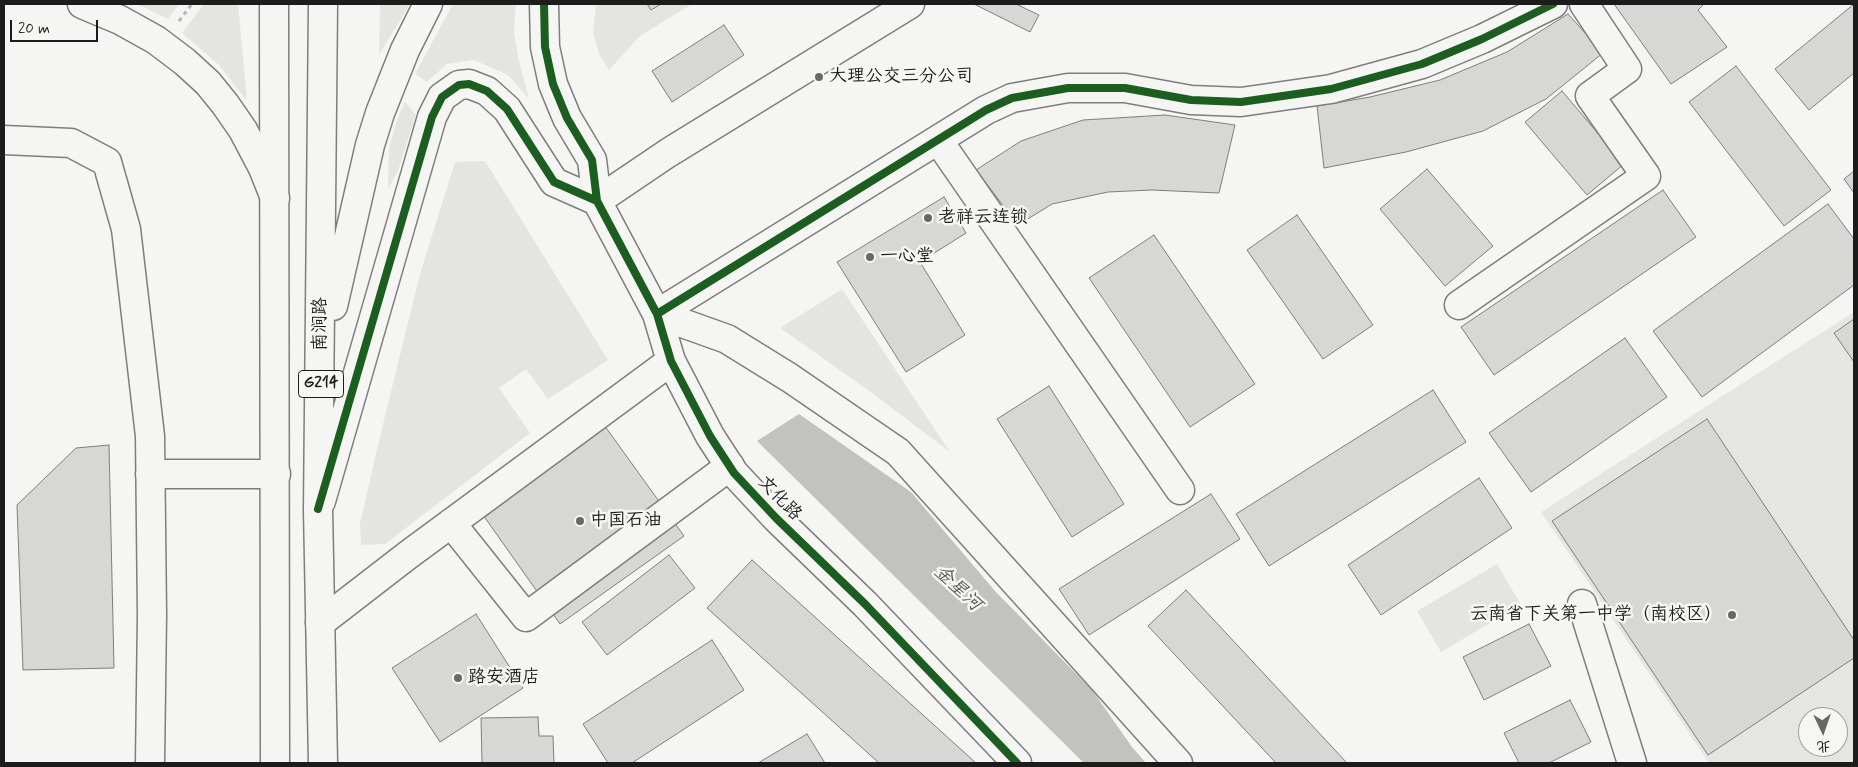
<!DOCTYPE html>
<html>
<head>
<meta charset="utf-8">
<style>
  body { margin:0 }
  #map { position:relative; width:1858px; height:767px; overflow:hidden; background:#f5f5f3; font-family:Mynerve,"LXGW WenKai TC",sans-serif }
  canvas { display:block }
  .frame { position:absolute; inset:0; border:5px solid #1c1c1c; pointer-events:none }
  .north { position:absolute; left:1798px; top:707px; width:50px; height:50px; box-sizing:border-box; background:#f6f6f2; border:1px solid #9f9f9c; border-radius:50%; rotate:177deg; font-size:14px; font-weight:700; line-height:20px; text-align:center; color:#1c1c1c }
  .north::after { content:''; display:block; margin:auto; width:18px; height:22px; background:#686867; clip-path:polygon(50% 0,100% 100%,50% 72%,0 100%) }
  .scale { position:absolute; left:10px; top:20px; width:88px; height:22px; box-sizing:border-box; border:2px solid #1c1c1c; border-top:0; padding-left:6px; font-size:15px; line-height:18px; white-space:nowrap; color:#1c1c1c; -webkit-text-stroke:4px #f6f6f2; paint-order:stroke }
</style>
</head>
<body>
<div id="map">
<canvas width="1858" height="767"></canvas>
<div class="frame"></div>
<div class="north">北</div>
<div class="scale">20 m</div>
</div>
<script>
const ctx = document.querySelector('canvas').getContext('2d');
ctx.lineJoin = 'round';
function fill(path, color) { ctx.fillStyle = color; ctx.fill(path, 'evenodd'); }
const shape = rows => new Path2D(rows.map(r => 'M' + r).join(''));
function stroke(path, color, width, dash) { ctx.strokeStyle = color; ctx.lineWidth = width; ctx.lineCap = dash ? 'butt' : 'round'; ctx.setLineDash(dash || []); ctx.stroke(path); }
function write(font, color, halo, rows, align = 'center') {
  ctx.font = font + ' Mynerve,"LXGW WenKai TC",sans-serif'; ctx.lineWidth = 5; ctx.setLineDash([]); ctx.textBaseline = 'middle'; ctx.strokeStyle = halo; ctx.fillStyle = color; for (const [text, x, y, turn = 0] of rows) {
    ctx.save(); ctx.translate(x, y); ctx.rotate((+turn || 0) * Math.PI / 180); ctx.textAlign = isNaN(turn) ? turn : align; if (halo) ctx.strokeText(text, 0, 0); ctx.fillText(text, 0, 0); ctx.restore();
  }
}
fill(shape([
  [1854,312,1854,763,1709,763,1541,512],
  [1808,717,1838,717,1838,747,1808,747]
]), '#e5e5e2');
fill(shape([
  [137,4,179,4,168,19],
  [204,4,238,4,247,101,219,65,182,33],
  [380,4,410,4,379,55],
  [453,4,516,4,514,31,518,57,529,99,508,75,474,60,447,64,427,82,415,74],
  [596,4,692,4,640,36,609,70,599,54,593,32],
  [405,102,416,115,398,171,388,189,389,148,397,120],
  [485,161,608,360,548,399,526,369,499,388,530,433,385,544,361,545,360,523,385,416,420,274,455,162],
  [842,289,950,452,868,390,780,328],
  [1497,564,1521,605,1441,652,1417,611]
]), '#e4e4e1');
fill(shape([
  [799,414,911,492,995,591,1092,690,1132,747,1146,763,1084,763,757,441]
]), '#c2c2bf');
const building = shape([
  [647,4,661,4,651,10,647,4],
  [974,4,1016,4,1039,15,1030,32,974,4],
  [1614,4,1704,4,1698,10,1727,47,1671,84,1614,4],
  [1854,4,1854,73,1809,110,1775,69,1854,4],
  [1568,14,1603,53,1546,99,1483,131,1406,152,1324,168,1317,106,1370,97,1440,80,1507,52,1568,14],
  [724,25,744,55,672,102,652,71,724,25],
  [1736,66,1831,190,1784,226,1689,102,1736,66],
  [1562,91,1624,164,1587,195,1525,122,1562,91],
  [1165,115,1235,125,1219,193,1152,190,1108,192,1052,204,1018,225,976,170,1021,141,1083,120,1165,115],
  [1427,169,1493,246,1445,286,1380,209,1427,169],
  [1854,171,1854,193,1844,179,1854,171],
  [1663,190,1696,237,1494,375,1461,327,1663,190],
  [944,197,966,233,920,262,965,335,906,372,837,262,944,197],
  [1828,204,1854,239,1854,285,1702,397,1653,331,1828,204],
  [1297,215,1373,325,1323,359,1247,250,1297,215],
  [1154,235,1255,384,1190,427,1089,278,1154,235],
  [1854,319,1854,362,1834,333,1854,319],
  [1625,338,1667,397,1531,492,1489,433,1625,338],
  [1049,386,1124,504,1072,537,997,419,1049,386],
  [1433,390,1466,442,1269,566,1236,514,1433,390],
  [599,418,684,536,560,624,476,505,599,418],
  [1707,419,1854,640,1854,658,1708,755,1552,521,1707,419],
  [109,445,114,668,23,670,17,505,76,448,109,445],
  [1479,478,1512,528,1381,615,1348,565,1479,478],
  [1211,494,1240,539,1089,635,1059,589,1211,494],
  [669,555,695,588,607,655,582,622,669,555],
  [752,560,976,763,879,763,707,608,752,560],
  [1186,590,1347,763,1276,763,1148,626,1186,590],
  [476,614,523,688,440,742,392,668,476,614],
  [1529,624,1551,666,1484,700,1463,657,1529,624],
  [712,640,744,690,632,763,608,763,583,724,712,640],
  [1570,700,1591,742,1549,763,1519,763,1504,733,1570,700],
  [538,717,539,736,553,736,554,763,482,763,481,718,538,717],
  [807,734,825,763,758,763,807,734]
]);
fill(building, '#d7d7d6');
stroke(building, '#7e7e7d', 1);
const minor = shape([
  [544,4,545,47,553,84,567,118,592,160,597,201,657,314,671,361,710,436,734,473,776,518,865,604,1017,763],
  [4,140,71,143,107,162,126,229,150,436,152,615,150,763],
  [938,140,1180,490],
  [597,201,668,153,910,4],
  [1459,305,1646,176,1590,96,1627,69,1584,4],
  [657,314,986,110,1012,98,1068,88,1125,88,1191,100,1241,102,1331,89,1422,64,1482,39,1553,4],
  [657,314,727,339,790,378,898,452,1178,763],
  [150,474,276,474],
  [321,501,432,117,442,97,459,85,469,84,487,91,507,109,554,182,597,201],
  [451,523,526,617,730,466],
  [1582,604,1632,763],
  [320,623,408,555,671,361]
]);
const major = shape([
  [82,4,120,20,156,40,185,62,208,83,225,104,243,130,263,168,275,198]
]);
const highway = shape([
  [274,4,275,763],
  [323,4,318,509,323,763],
  [333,306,370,145,380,113,405,50,428,4]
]);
stroke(minor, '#7e7e7d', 31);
stroke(major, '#7e7e7d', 31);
stroke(highway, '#7e7e7d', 31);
stroke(shape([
  [179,21,192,4]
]), '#b6b6b5', 3, [4, 4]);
stroke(minor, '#f5f5f3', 28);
stroke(major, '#f5f5f3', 28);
stroke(highway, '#f5f5f3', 28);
stroke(shape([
  [544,4,545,47,553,84,567,118,592,160,597,201,657,314,671,361,710,436,734,473,776,518,865,604,1017,763],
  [657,314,986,110,1012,98,1068,88,1125,88,1191,100,1241,102,1331,89,1422,64,1482,39,1553,4],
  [318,509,432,117,442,97,459,85,469,84,487,91,507,109,554,182,597,201]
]), '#1b5e20', 8);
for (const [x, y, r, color] of [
  [819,77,5,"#686867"],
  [928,218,5,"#686867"],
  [870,257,5,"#686867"],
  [580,521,5,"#686867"],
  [1732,615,5,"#686867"],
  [458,678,5,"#686867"]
]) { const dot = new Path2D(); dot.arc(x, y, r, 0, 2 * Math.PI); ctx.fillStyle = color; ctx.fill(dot); stroke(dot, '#f6f6f2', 2); }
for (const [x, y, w] of [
  [321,384,45]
]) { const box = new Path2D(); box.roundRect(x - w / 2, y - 13.5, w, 27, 4); ctx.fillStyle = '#f6f6f2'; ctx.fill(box); stroke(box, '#1c1c1c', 1); }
write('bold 16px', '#1c1c1c', null, [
  ["G214",321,384]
]);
write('18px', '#1c1c1c', '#f6f6f2', [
  ["大理公交三分公司",829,77],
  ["老祥云连锁",938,218],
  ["一心堂",880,257],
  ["中国石油",590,521],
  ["云南省下关第一中学（南校区）",1722,615,"right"],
  ["路安酒店",468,678]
], 'left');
write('18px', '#1c1c1c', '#f6f6f2', [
  ["南涧路",321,324,-90],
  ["文化路",779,499,46]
]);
write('italic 19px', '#565654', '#f6f6f2', [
  ["金星河",957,589,43]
]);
</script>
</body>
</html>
